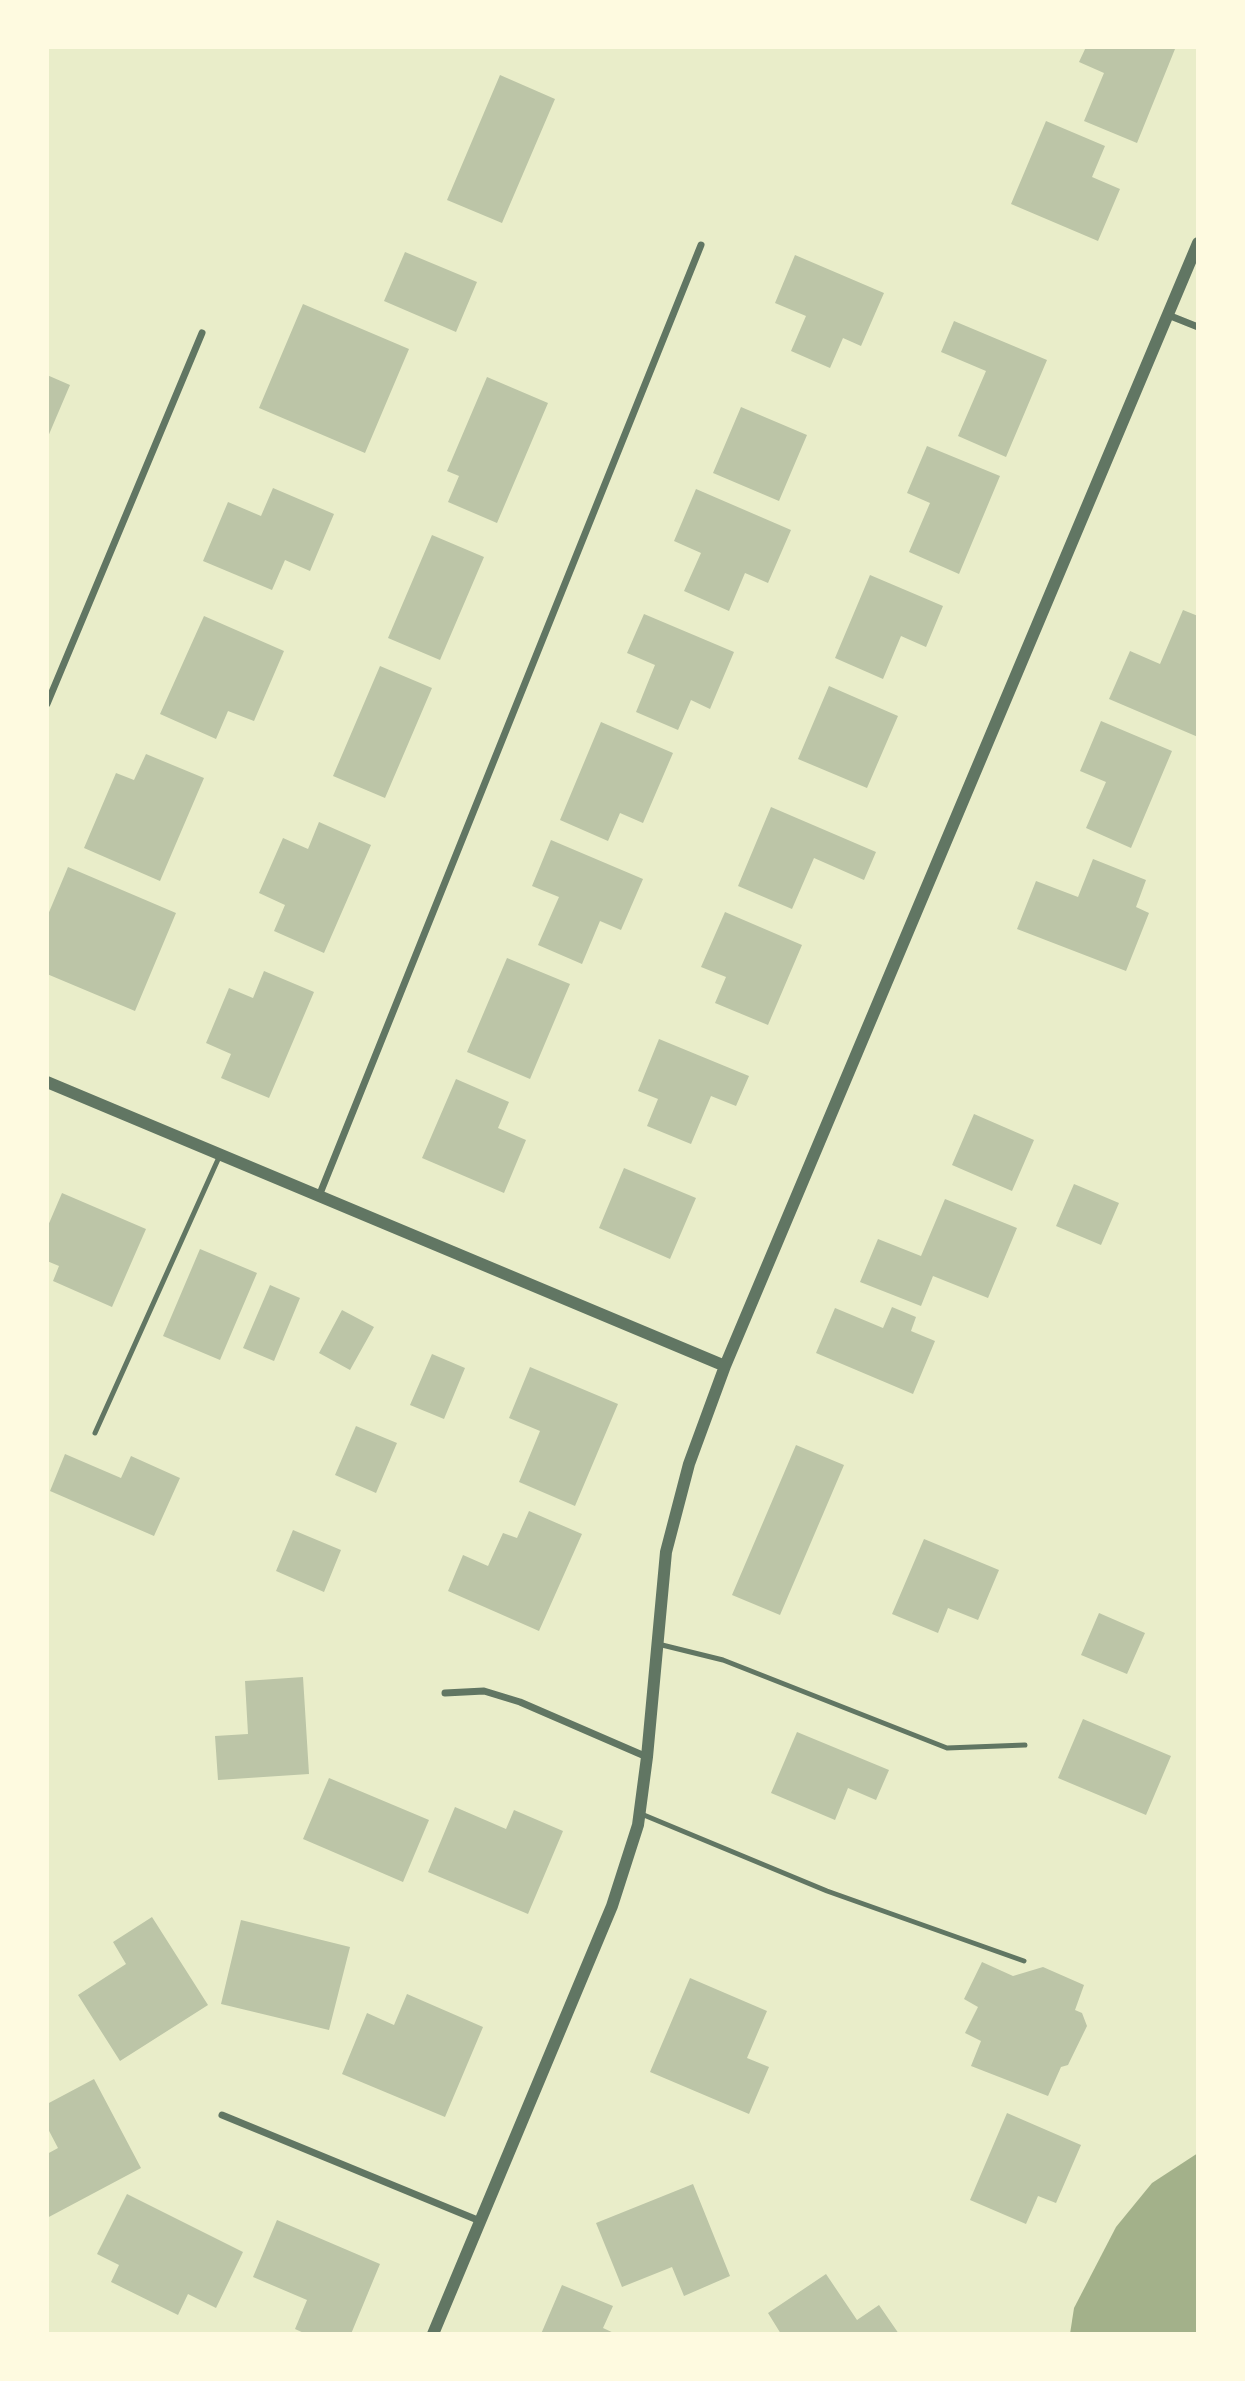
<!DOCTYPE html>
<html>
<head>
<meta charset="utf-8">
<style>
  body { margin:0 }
  #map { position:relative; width:1245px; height:2381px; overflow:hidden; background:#e9edc9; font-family:Manrope,sans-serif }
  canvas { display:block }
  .frame { position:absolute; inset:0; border:49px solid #fefae0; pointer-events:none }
</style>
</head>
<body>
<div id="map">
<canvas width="1245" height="2381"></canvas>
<div class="frame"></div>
</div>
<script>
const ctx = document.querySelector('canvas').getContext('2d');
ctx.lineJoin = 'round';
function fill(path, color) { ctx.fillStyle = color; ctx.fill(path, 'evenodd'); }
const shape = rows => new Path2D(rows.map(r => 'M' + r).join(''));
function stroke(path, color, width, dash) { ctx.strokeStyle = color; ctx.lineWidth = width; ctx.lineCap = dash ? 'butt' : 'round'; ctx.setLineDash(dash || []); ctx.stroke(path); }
fill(shape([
  [1198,2153,1198,2334,1070,2334,1074,2308,1116,2227,1152,2183]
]), '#a3b18a');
fill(shape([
  [1086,47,1175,49,1137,143,1084,121,1104,73,1079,62],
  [500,75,555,99,502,223,447,200],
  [1046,121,1105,146,1092,177,1120,189,1098,241,1011,204],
  [405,252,477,282,456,332,384,301],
  [795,255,884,293,861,346,843,338,830,368,791,351,806,316,775,303],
  [303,304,409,349,365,453,259,408],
  [954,321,1047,360,1006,457,958,436,986,371,941,352],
  [47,375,70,385,47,439],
  [487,377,548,403,497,523,448,502,459,476,447,471],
  [741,407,807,435,779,501,713,473],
  [927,446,1000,476,959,574,909,552,930,503,907,493],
  [273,488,334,514,310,571,285,560,272,590,203,561,228,502,261,516],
  [696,489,791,530,768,583,745,573,729,611,684,591,701,553,674,541],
  [432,535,484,557,440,660,388,638],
  [870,575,943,606,926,647,901,636,883,679,835,658],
  [1183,610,1198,616,1198,737,1109,699,1130,651,1160,664],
  [644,614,734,652,710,709,691,700,678,730,636,712,655,665,627,653],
  [204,616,284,651,254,721,228,711,216,739,160,714],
  [380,666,432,688,385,798,333,776],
  [829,686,898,716,867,788,798,759],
  [1101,721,1172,751,1131,848,1086,828,1106,782,1080,771],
  [601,722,673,753,643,823,620,813,608,841,560,820],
  [146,754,204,778,160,881,84,848,116,773,134,780],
  [771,807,876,852,864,880,814,858,792,909,738,886],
  [319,822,371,845,324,953,274,931,285,905,259,893,283,838,308,849],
  [551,840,643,879,621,930,600,921,582,964,538,945,559,897,532,886],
  [1093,859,1146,880,1136,907,1149,913,1126,971,1017,929,1036,881,1078,897],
  [68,867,176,913,135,1011,47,974,47,917],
  [725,912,802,945,768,1025,715,1003,726,977,701,967],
  [507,958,570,984,530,1079,467,1052],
  [264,971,314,992,269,1098,221,1078,231,1054,206,1043,229,988,253,998],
  [659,1039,749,1076,736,1106,711,1096,691,1144,647,1126,658,1099,638,1091],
  [456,1079,509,1102,498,1128,526,1140,504,1193,422,1158],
  [974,1114,1034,1140,1012,1191,952,1165],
  [624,1168,696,1198,670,1259,599,1228],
  [1074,1184,1119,1203,1101,1245,1056,1226],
  [62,1193,146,1229,112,1307,53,1281,59,1266,47,1261,47,1228],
  [945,1199,1017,1228,988,1298,933,1276,921,1306,860,1282,878,1239,921,1256],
  [200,1249,257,1273,220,1360,163,1336],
  [270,1285,300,1298,274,1361,243,1348],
  [892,1307,916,1317,911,1331,935,1341,913,1394,816,1353,835,1308,883,1328],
  [342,1310,374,1327,350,1370,319,1353],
  [432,1354,465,1368,444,1419,410,1405],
  [530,1367,618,1404,575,1506,519,1482,540,1431,509,1418],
  [356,1426,397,1443,376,1493,335,1475],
  [796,1445,844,1465,780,1615,732,1595],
  [65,1454,121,1478,131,1456,180,1478,154,1536,50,1491],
  [529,1511,582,1534,539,1631,448,1591,463,1555,488,1566,503,1533,517,1538],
  [293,1530,341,1550,324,1592,276,1571],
  [924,1539,999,1570,978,1620,948,1608,938,1633,892,1614],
  [1099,1613,1145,1633,1127,1674,1081,1655],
  [303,1677,309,1774,218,1780,215,1736,248,1734,245,1681],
  [1083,1719,1171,1756,1146,1815,1058,1778],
  [797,1732,889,1770,876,1800,848,1788,835,1820,771,1793],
  [329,1778,429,1820,403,1882,303,1839],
  [455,1807,506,1829,514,1810,563,1831,528,1914,428,1872],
  [152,1917,208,2005,120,2061,78,1995,126,1964,113,1942],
  [241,1920,350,1947,329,2030,221,2004],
  [982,1962,1013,1976,1043,1967,1084,1985,1075,2010,1082,2013,1087,2026,1068,2065,1061,2067,1048,2096,971,2066,981,2041,965,2033,978,2007,964,1999],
  [690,1978,767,2011,747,2058,769,2067,749,2114,650,2072],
  [407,1994,483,2027,445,2117,342,2074,367,2013,394,2025],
  [94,2079,141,2168,47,2218,47,2154,58,2148,47,2127,47,2104],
  [1007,2113,1081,2145,1056,2203,1038,2196,1026,2224,970,2200],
  [693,2184,730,2276,684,2296,672,2267,622,2287,596,2223],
  [127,2194,243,2252,216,2308,188,2294,178,2315,111,2282,119,2265,97,2254],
  [277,2220,380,2264,351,2334,306,2334,295,2329,307,2300,253,2277],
  [826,2274,857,2320,879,2305,899,2334,781,2334,768,2313],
  [562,2285,613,2306,603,2328,616,2334,541,2334]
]), '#bcc5a7');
stroke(shape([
  [95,1433,220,1155],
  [658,1644,723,1660,947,1748,1025,1745],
  [639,1813,827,1891,1024,1961]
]), '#617663', 5);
stroke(shape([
  [1168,315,1198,327],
  [47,704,202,333],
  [319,1196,701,245],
  [445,1693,484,1691,520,1702,647,1757],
  [222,2115,480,2221]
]), '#617663', 7);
stroke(shape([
  [47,1082,725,1366],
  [433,2334,612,1906,638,1825,647,1757,666,1552,689,1464,725,1366,1198,243]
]), '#617663', 12);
</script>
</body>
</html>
